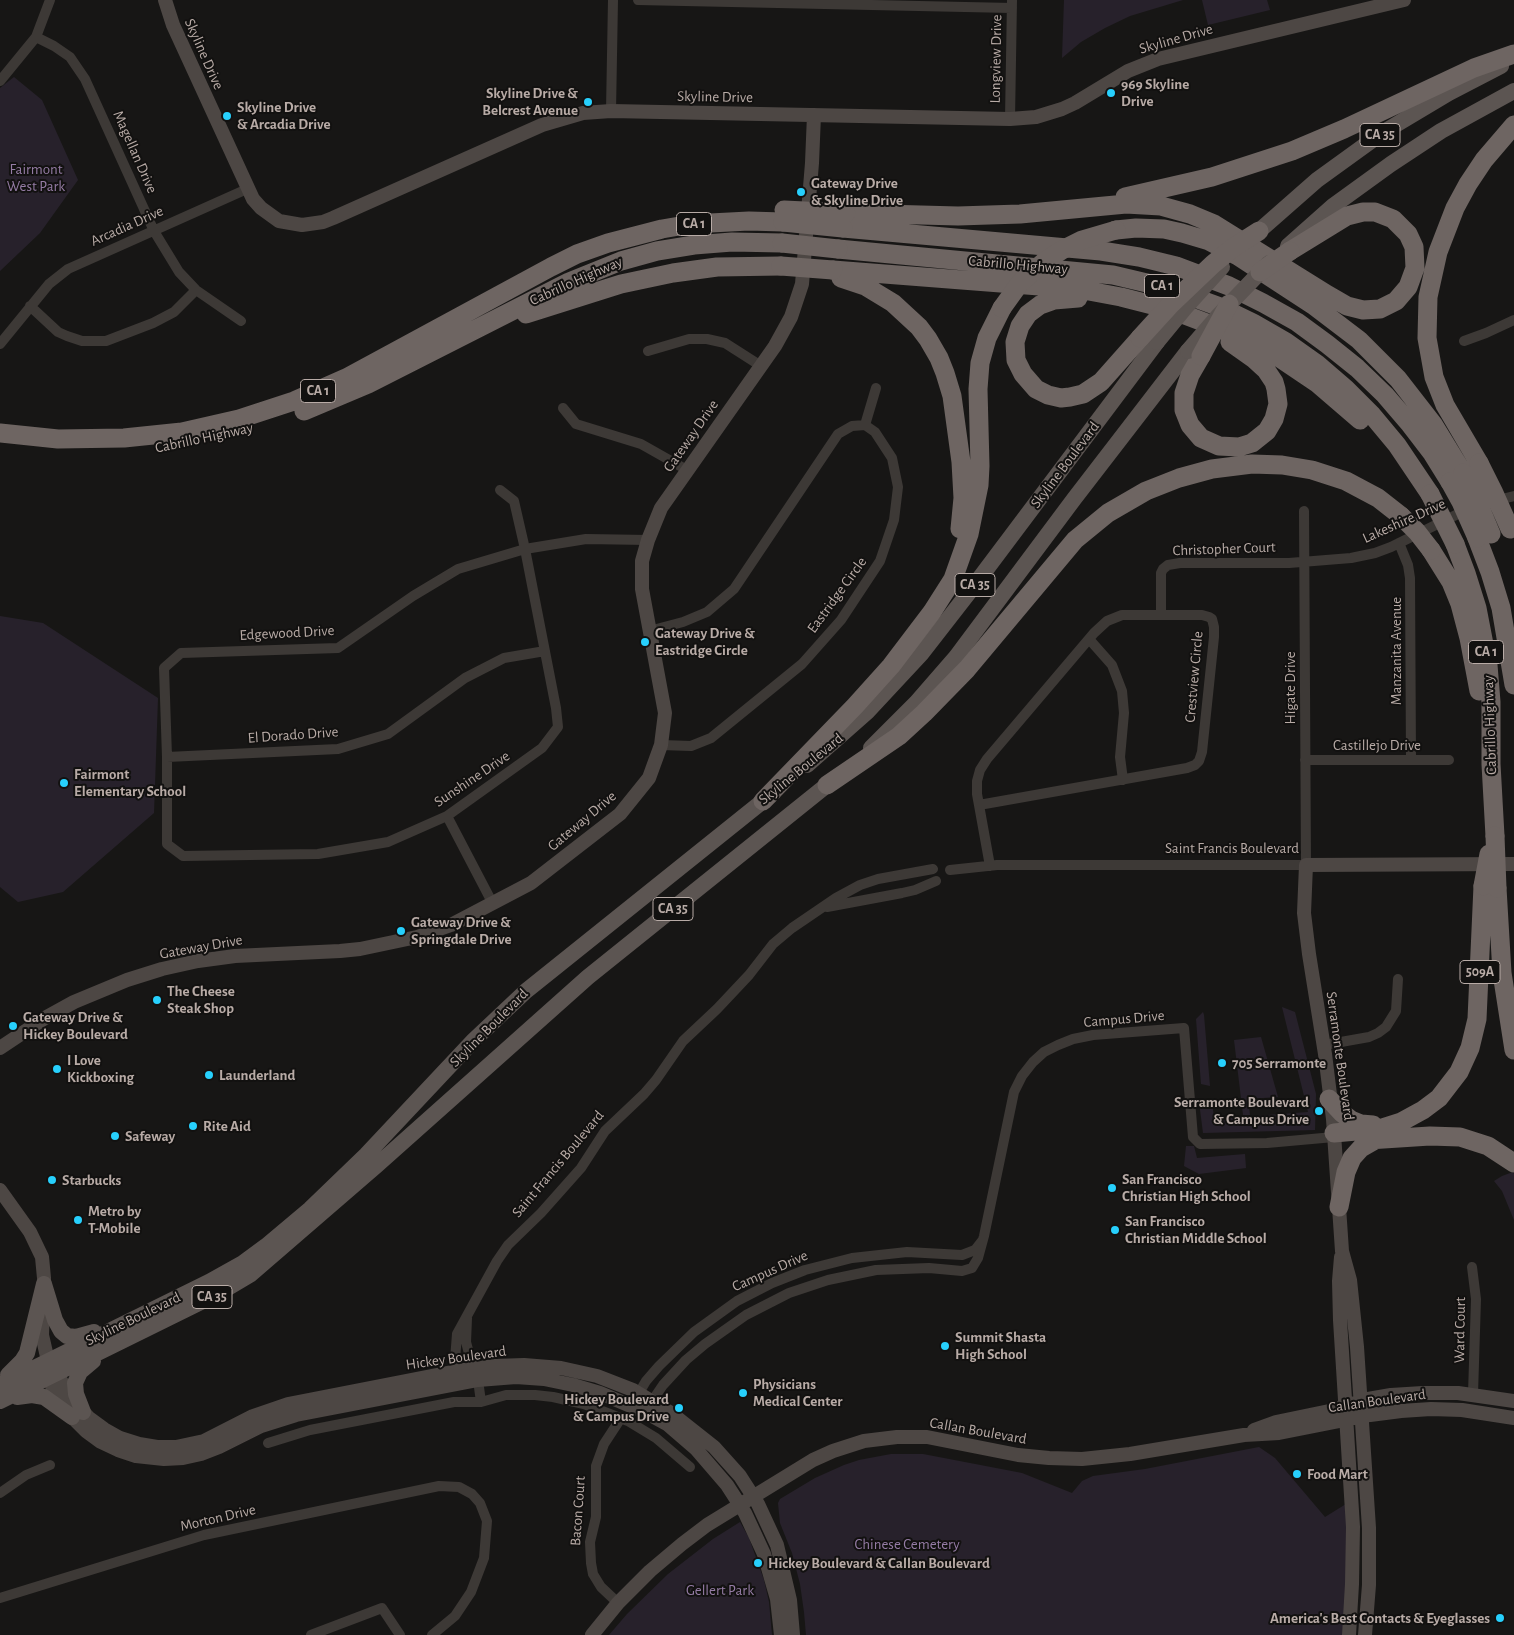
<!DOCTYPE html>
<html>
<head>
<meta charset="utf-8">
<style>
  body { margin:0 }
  canvas { display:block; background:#171615 }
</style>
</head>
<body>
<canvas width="1514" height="1635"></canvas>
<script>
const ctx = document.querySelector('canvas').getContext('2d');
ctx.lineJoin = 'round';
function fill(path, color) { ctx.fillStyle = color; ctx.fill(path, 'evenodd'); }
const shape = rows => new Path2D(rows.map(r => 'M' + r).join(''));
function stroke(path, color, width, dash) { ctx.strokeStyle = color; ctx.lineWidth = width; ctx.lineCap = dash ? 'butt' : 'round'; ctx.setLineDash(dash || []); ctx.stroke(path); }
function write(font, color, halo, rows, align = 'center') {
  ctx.font = font + ' "Alegreya Sans",sans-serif'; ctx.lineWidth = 4; ctx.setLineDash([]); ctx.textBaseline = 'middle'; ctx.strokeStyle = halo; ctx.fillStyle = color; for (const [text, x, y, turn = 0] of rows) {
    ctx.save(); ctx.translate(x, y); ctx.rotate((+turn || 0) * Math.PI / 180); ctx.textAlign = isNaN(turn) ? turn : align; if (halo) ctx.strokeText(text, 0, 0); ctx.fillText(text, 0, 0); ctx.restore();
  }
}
fill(shape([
  [1064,0,1183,0,1130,16,1105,28,1081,42,1062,58],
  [1202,0,1267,0,1270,10,1208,25],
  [14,77,42,100,78,180,40,233,0,271,0,88],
  [0,616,43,623,158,698,154,813,63,892,18,902,0,887],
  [1282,1007,1295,1012,1316,1094,1315,1130,1203,1133,1199,1102,1212,1101,1214,1119,1308,1112],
  [1203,1012,1204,1015,1210,1086,1201,1084,1196,1019],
  [1261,1037,1278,1097,1248,1099,1250,1115,1243,1115,1234,1040],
  [1186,1146,1194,1146,1197,1158,1245,1154,1246,1168,1199,1174,1184,1166],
  [1513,1172,1514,1174,1514,1220,1502,1191,1494,1181,1502,1176],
  [1259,1447,1275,1458,1325,1517,1346,1504,1348,1526,1346,1600,1342,1635,806,1635,804,1612,800,1584,792,1553,780,1523,778,1503,780,1499,815,1478,844,1465,859,1460,891,1454,923,1454,1022,1473,1072,1493,1082,1481,1093,1476,1145,1469],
  [740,1522,749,1538,764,1580,769,1602,772,1635,609,1635,627,1614,668,1574,713,1539]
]), '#27212b');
stroke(shape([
  [638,0,1012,8],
  [36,37,54,46,70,57,85,79,154,231,179,272,196,290,241,321],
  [0,81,36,37,50,0],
  [611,111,613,0],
  [1010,119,1012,0],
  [30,306,58,332,67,336,82,341,106,341,153,323,174,312,196,290],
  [1464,341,1486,333,1514,320],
  [0,344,49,284,68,269,247,189],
  [648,351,689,339,707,339,725,343,761,366],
  [563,408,576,424,641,444,687,470],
  [865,425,876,388],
  [500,490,514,501,525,549,556,708,558,727,542,748,447,816,388,842,318,854,183,856,167,844,167,757,164,668,181,653,338,648,413,596,458,569,525,549,586,539,648,540],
  [1494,501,1514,496],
  [1399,543,1408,565,1410,578,1411,760],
  [1161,615,1161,573,1163,569,1168,565,1180,563,1289,563,1351,558,1375,553,1391,547,1468,509],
  [649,631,683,622,707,612,734,589,838,434,852,426,865,425,875,432,892,458,898,487,894,520,880,561,841,620,802,664,711,738,691,746,661,745],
  [1089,639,1112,665,1122,691,1124,713,1120,757,1123,780],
  [167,757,338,749,388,734,465,678,504,658,545,651],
  [1305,760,1449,760],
  [979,805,1187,768,1195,765,1199,761,1202,752,1214,637,1214,627,1212,619,1209,617,1202,615,1122,615,1107,621,1094,633,987,759,980,770,977,781,977,794,979,805,990,866],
  [447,816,493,904],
  [950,870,997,865,1306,865,1304,511],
  [827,907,902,893,915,890,936,881],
  [1324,1045,1369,1037,1378,1033,1386,1027,1396,1011,1398,979],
  [1472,1267,1476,1299,1473,1394],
  [467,1318,466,1342,470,1357,478,1380,481,1402],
  [463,1374,457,1371,455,1360,457,1334,497,1261,508,1245,541,1213,581,1168,605,1131,644,1094,656,1080,683,1041,717,1009,749,975,773,944,792,928,836,898,860,885,878,879,933,869],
  [636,1398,646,1381,659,1366,694,1332,737,1301,772,1283,805,1270,852,1258,907,1252,962,1255,975,1250,982,1241],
  [648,1407,663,1385,686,1360,705,1344,746,1315,789,1293,828,1280,876,1270,929,1268,962,1271,972,1268,978,1258,984,1236,1014,1092,1022,1076,1033,1062,1044,1052,1058,1045,1073,1039,1093,1035,1184,1028,1193,1137,1200,1144,1267,1143,1334,1137],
  [268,1443,310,1430,454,1402,481,1402,506,1395,535,1395,553,1397,584,1404,628,1421,656,1438,690,1467],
  [0,1493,26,1475,50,1465],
  [0,1598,204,1535,439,1486,459,1487,472,1494,480,1503,487,1521,484,1558,471,1592,455,1616,432,1635],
  [618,1603,601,1587,593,1574,591,1563,590,1542,596,1517,596,1466,604,1444,621,1418],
  [311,1635,382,1608,400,1635]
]), '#3d3936', 10);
stroke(shape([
  [165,0,173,25,253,199,261,208,279,221,302,225,323,222,333,218,542,125,583,113,611,111,1010,119,1036,117,1062,109,1075,103,1128,71,1158,59,1404,0],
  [0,1048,45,1018,74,1002,127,980,162,969,198,961,235,956,340,951,360,949,417,937,451,925,531,883,620,814,649,778,661,745,665,713,642,589,642,561,648,540,661,508,775,346,791,317,802,284,812,163,814,115],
  [0,1190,30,1232,42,1257,44,1278,42,1335,48,1361,77,1405,89,1418,104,1429,120,1438,139,1444,157,1447,176,1447,204,1441,253,1416,288,1404,457,1371,495,1366,524,1365,561,1368,597,1376,633,1390,671,1413,714,1447,740,1476,758,1504,777,1545,790,1600,793,1635],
  [1341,1257,1339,1281,1340,1320,1353,1527,1352,1584,1349,1635],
  [48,1368,52,1386,60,1402,72,1417,86,1431,101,1442,118,1450,136,1456,164,1459,183,1458,201,1454,219,1447,261,1426,296,1415,478,1380,516,1377,544,1379,573,1385,600,1393,645,1412,667,1424,696,1449,727,1485,745,1513,764,1554,777,1599,781,1635],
  [1254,1430,1276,1422,1334,1410,1368,1399,1391,1395,1423,1393,1458,1393,1514,1401],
  [592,1635,618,1603,650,1571,682,1544,707,1525,813,1460,833,1451,864,1441,897,1437,927,1437,1018,1455,1049,1458,1082,1459,1130,1454,1244,1435,1279,1433,1370,1415,1401,1411,1431,1409,1462,1410,1514,1418],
  [1365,1635,1369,1585,1369,1528,1357,1347,1350,1280,1342,1251,1333,1119,1325,1054,1309,954,1304,913,1306,865,1514,864]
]), '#4d4744', 14);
stroke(shape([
  [1259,231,1317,180,1382,133,1449,93,1501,66],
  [1288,246,1333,206,1391,164,1441,131,1514,91],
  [871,748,916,703,956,657,1074,499,1188,351],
  [807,765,867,712,921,654,970,591,1157,342],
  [44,1284,55,1320,61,1331,67,1336,76,1337,94,1332],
  [8,1375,22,1361,27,1353,44,1284],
  [0,1385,209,1282,243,1263,266,1246,310,1209,366,1155,474,1040,526,991,773,793],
  [17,1397,32,1395,44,1397,72,1417],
  [0,1401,219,1293,251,1274,376,1166,588,977,837,777],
  [83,1412,76,1394,75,1383,80,1372,93,1361]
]), '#5c5552', 16);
stroke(shape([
  [1125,197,1212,177,1292,151,1344,129,1474,68,1514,54],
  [846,213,958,216,1020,214,1126,204,1161,206,1190,214,1214,224,1328,295,1347,306,1363,310,1380,309,1396,301,1408,287,1415,268,1414,247,1408,234,1393,219,1375,212,1363,212,1347,216,1290,251],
  [843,228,1101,251,1139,257,1176,266,1229,286,1263,303,1297,322,1327,344,1357,368,1385,395,1409,423,1432,453,1450,482],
  [1116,230,1136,228,1164,229,1182,233,1209,241,1238,256,1313,305,1359,340,1398,379,1433,424,1463,473],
  [838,249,1113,275,1168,288,1220,307,1253,323,1286,342,1317,364,1346,389,1372,415,1397,445,1430,494],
  [833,270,1078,289,1121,297,1172,310,1230,332,1271,352,1317,383,1360,420],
  [841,278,865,286,893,303,919,327,928,339,939,358,945,373,952,396,961,462,963,498,960,529],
  [1078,298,1054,300,1040,305,1028,314,1020,326,1015,342,1016,360,1023,374,1036,389,1048,395,1061,398,1070,397,1083,394,1101,382,1140,338],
  [526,314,621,284,673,273,717,267,781,266],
  [1201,356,1190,375,1184,393,1184,410,1190,425,1201,438,1219,446,1239,447,1252,443,1267,431,1274,419,1278,404,1276,389,1274,382,1266,370,1254,359,1230,342],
  [304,411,368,384,569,282,621,261,657,251,694,245,732,242,782,243],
  [0,433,58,439,124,438,182,432,239,419,294,401,346,378,551,267,577,254,608,243,662,229,691,224,749,221,783,222],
  [1479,463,1445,405,1434,377,1427,338,1428,297,1438,252,1455,208,1468,184,1484,160,1514,125],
  [1477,538,1490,572,1501,608,1514,685],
  [1455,544,1466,573,1477,608,1488,665,1491,702,1491,764,1495,836],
  [1431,550,1451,582,1460,604,1469,638,1479,691],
  [827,785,899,736,924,713,967,669,1075,540,1108,513,1146,491,1179,478,1212,469,1252,464,1282,465,1312,470,1346,481,1378,498,1401,516],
  [763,801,855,706,891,666,932,612,953,579,969,534,979,485,980,466,978,389,980,363,987,338,1002,308],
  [1497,888,1502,973,1514,1050],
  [1329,1099,1342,1113,1351,1120,1361,1124,1373,1125],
  [1334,1133,1379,1129,1401,1122,1423,1110,1439,1098,1459,1072,1470,1048,1477,1019,1483,886],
  [1368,1140,1430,1136,1460,1137,1488,1146,1514,1163],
  [1339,1207,1346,1172,1352,1158,1361,1148,1375,1140]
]), '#6e6562', 19);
stroke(shape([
  [1157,342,1185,308,1222,267],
  [1188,351,1219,315,1269,263]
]), '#5c5552', 16);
stroke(shape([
  [784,210,846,213],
  [783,222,843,228],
  [782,243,838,249],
  [781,266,833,270],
  [1260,272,1290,251],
  [1002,308,1020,283,1045,261,1062,250,1082,240,1116,230],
  [1140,338,1171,304,1213,264,1234,247,1259,231],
  [1201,356,1229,304],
  [1479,463,1494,493,1510,529],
  [1463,473,1477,501,1491,534],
  [1450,482,1461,502,1477,538],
  [1430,494,1455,544],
  [1401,516,1417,532,1431,550],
  [1495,836,1497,888],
  [1483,886,1489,854]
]), '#6e6562', 19);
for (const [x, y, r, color] of [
  [1111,93,5,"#27d0fd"],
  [588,102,5,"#27d0fd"],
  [227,116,5,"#27d0fd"],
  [801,192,5,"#27d0fd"],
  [645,642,5,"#27d0fd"],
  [64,783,5,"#27d0fd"],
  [401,931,5,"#27d0fd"],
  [157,1000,5,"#27d0fd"],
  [13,1026,5,"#27d0fd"],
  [1222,1063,5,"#27d0fd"],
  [57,1069,5,"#27d0fd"],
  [209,1075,5,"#27d0fd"],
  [1319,1111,5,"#27d0fd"],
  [193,1126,5,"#27d0fd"],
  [115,1136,5,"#27d0fd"],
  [52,1180,5,"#27d0fd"],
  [1112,1188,5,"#27d0fd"],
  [78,1220,5,"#27d0fd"],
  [1115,1230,5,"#27d0fd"],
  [945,1346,5,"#27d0fd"],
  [743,1393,5,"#27d0fd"],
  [679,1408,5,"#27d0fd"],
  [1297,1474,5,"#27d0fd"],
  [758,1563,5,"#27d0fd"],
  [1500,1618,5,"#27d0fd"]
]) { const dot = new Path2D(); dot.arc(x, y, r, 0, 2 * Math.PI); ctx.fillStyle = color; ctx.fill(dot); stroke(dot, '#121110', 2); }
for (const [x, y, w] of [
  [1380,135,40],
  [694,224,35],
  [1162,286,35],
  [318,391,35],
  [975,585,40],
  [1486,652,35],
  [673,909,40],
  [1480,972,40],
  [212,1297,40]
]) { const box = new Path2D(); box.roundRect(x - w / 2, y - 11.5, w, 23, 4); ctx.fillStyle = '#121110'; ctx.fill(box); stroke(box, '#b8aba6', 1); }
write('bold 14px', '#b8aba6', null, [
  ["CA 35",1380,135],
  ["CA 1",694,224],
  ["CA 1",1162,286],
  ["CA 1",318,391],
  ["CA 35",975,585],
  ["CA 1",1486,652],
  ["CA 35",673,909],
  ["509A",1480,972],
  ["CA 35",212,1297]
]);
write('15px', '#b8aba6', '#121110', [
  ["Skyline Drive",1176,39,-16],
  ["Skyline Drive",204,54,66],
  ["Longview Drive",996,59,-89],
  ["Skyline Drive",715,97,1],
  ["Magellan Drive",135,152,66],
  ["Arcadia Drive",127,226,-24],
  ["Cabrillo Highway",1018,265,5],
  ["Cabrillo Highway",576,281,-24],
  ["Gateway Drive",691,436,-55],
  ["Cabrillo Highway",204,438,-12],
  ["Skyline Boulevard",1065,465,-53],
  ["Lakeshire Drive",1404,521,-24],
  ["Christopher Court",1224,549,-2],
  ["Eastridge Circle",837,595,-54],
  ["Edgewood Drive",287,633,-3],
  ["Manzanita Avenue",1396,651,-90],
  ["Crestview Circle",1194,677,-85],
  ["Higate Drive",1290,688,-90],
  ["Cabrillo Highway",1490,725,-92],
  ["El Dorado Drive",293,735,-4],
  ["Castillejo Drive",1377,745],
  ["Skyline Boulevard",801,769,-39],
  ["Sunshine Drive",472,779,-34],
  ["Gateway Drive",582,821,-40],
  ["Saint Francis Boulevard",1232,848],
  ["Gateway Drive",201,947,-10],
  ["Campus Drive",1124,1019,-5],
  ["Skyline Boulevard",489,1028,-45],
  ["Serramonte Boulevard",1340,1056,82],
  ["Saint Francis Boulevard",558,1164,-50],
  ["Campus Drive",770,1271,-24],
  ["Skyline Boulevard",133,1319,-26],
  ["Ward Court",1460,1330,-89],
  ["Hickey Boulevard",456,1358,-8],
  ["Callan Boulevard",1377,1401,-8],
  ["Callan Boulevard",978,1431,10],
  ["Bacon Court",578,1511,-86],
  ["Morton Drive",218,1518,-13]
]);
write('bold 15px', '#b8aba6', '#121110', [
  ["969 Skyline",1121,84],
  ["Drive",1121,101],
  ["Skyline Drive &",578,93,"right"],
  ["Belcrest Avenue",578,110,"right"],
  ["Skyline Drive",237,107],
  ["& Arcadia Drive",237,124],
  ["Gateway Drive",811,183],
  ["& Skyline Drive",811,200],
  ["Gateway Drive &",655,633],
  ["Eastridge Circle",655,650],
  ["Fairmont",74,774],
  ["Elementary School",74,791],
  ["Gateway Drive &",411,922],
  ["Springdale Drive",411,939],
  ["The Cheese",167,991],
  ["Steak Shop",167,1008],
  ["Gateway Drive &",23,1017],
  ["Hickey Boulevard",23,1034],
  ["I Love",67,1060],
  ["Kickboxing",67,1077],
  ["705 Serramonte",1232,1063],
  ["Launderland",219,1075],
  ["Serramonte Boulevard",1309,1102,"right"],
  ["& Campus Drive",1309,1119,"right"],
  ["Rite Aid",203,1126],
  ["Safeway",125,1136],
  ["San Francisco",1122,1179],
  ["Christian High School",1122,1196],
  ["Starbucks",62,1180],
  ["Metro by",88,1211],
  ["T-Mobile",88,1228],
  ["San Francisco",1125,1221],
  ["Christian Middle School",1125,1238],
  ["Summit Shasta",955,1337],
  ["High School",955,1354],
  ["Physicians",753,1384],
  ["Medical Center",753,1401],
  ["Hickey Boulevard",669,1399,"right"],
  ["& Campus Drive",669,1416,"right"],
  ["Food Mart",1307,1474],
  ["Hickey Boulevard & Callan Boulevard",768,1563],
  ["America's Best Contacts & Eyeglasses",1490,1618,"right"]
], 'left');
write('15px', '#957ca5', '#121110', [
  ["Fairmont",36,169],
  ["West Park",36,186],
  ["Chinese Cemetery",907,1544],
  ["Gellert Park",720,1590]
]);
</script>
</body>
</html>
